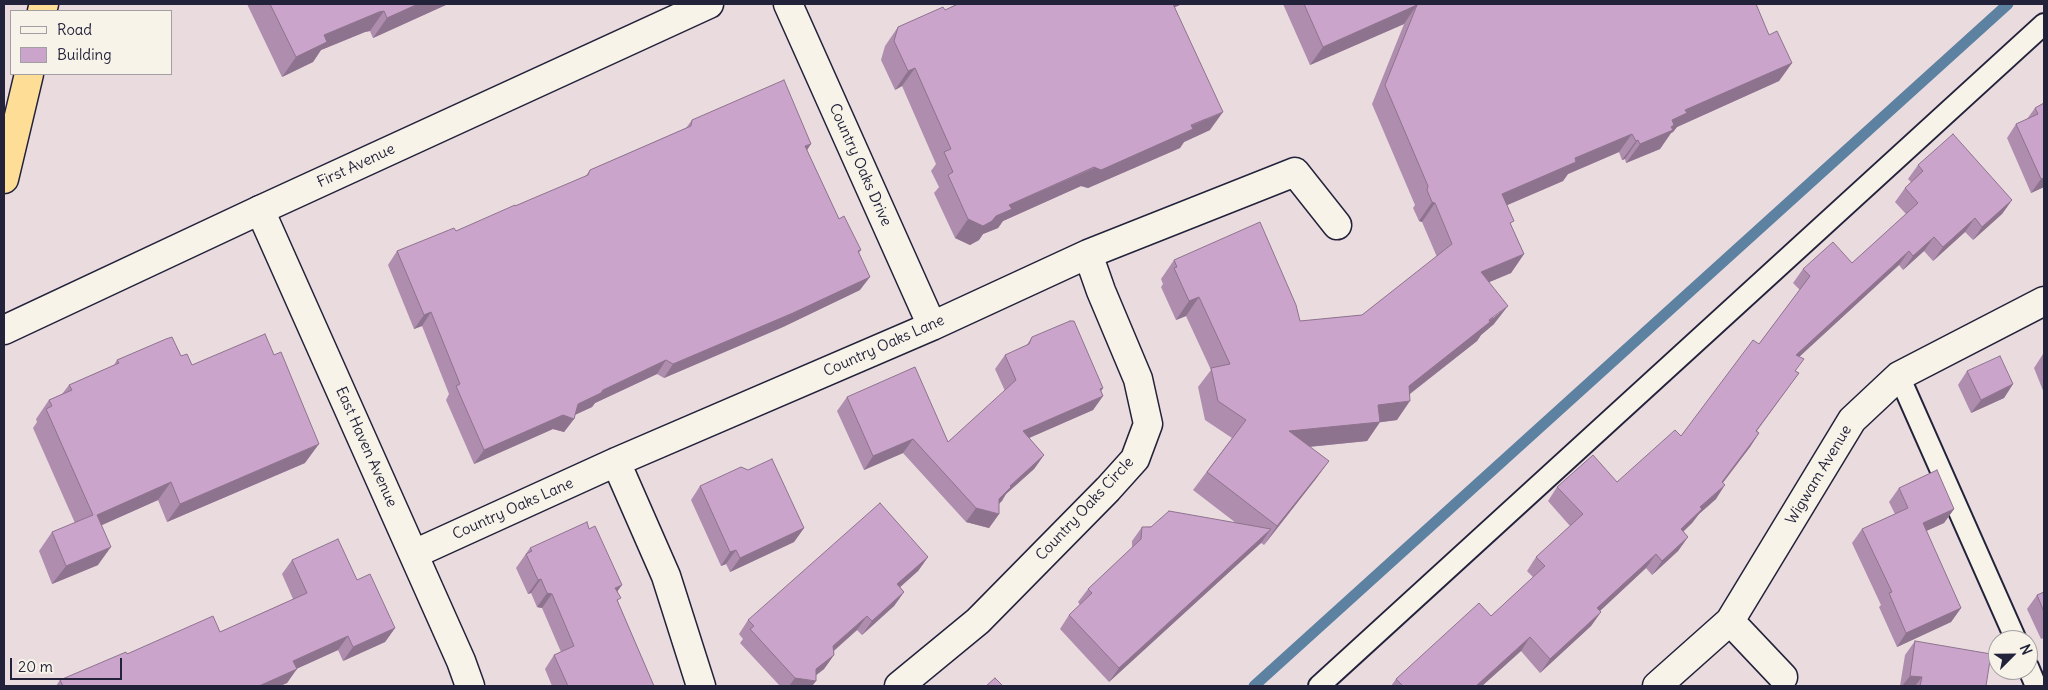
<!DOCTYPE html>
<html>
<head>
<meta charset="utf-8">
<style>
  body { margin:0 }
  #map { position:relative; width:2048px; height:690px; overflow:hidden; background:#eadbdf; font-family:Delius,sans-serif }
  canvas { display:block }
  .frame { position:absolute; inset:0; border:5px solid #22223b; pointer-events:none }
  .legend { position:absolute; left:10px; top:10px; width:162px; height:65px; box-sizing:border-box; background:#f7f3e8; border:1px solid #a29fa3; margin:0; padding:6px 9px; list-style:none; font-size:15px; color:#22223b }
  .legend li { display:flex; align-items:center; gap:10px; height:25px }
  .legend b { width:25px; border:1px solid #a29fa3 }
  .north { position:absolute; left:1988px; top:630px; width:50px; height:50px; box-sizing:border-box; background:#f7f3e8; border:1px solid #a29fa3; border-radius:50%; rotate:67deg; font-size:14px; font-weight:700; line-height:20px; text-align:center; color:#22223b }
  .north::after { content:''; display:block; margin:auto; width:18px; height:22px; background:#22223b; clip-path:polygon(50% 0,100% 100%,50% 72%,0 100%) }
  .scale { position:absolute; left:10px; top:658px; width:112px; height:22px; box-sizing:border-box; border:2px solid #22223b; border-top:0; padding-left:6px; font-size:15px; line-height:18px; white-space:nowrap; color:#22223b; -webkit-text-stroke:4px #f7f3e8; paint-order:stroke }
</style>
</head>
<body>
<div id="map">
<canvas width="2048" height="690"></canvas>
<div class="frame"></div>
<ul class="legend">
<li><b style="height:6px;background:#f7f3e8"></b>Road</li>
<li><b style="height:14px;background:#cba4cb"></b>Building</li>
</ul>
<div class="north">N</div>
<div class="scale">20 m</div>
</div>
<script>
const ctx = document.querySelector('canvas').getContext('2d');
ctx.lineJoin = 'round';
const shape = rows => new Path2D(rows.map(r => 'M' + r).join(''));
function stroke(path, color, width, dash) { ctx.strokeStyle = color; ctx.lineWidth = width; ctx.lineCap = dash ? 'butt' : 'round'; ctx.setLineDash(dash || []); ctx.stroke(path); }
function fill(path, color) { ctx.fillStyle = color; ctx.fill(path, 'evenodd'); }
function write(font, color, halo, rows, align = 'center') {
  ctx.font = font + ' Delius,sans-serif'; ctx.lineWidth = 4; ctx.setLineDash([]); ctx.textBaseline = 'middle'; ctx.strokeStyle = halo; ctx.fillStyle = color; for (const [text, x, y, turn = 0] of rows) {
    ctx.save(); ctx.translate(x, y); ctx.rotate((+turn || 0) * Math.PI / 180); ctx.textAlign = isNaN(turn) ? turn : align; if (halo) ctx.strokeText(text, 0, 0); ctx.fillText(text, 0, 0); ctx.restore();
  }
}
stroke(shape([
  [1254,686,2008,4]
]), '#5d81a0', 11);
const lane = shape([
  [1899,376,2016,640],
  [2028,667,2036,686],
  [1319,686,2044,24]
]);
const street = shape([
  [788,4,932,326],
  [260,210,461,661,470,686],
  [616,462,666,576,701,686],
  [414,554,616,462,932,326,1088,254,1295,172,1337,225],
  [1730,621,1783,677],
  [899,686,978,621,1108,489,1135,459,1148,424,1138,379,1101,291,1088,254],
  [1657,686,1730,621,1852,420,1899,376,2044,301]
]);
const secondary = shape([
  [4,330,260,210,709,4]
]);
const highway = shape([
  [42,11,44,4],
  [4,179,29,74]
]);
stroke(lane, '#22223b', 24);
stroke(street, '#22223b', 31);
stroke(secondary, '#22223b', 31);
stroke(highway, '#22223b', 31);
stroke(lane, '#f7f3e8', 20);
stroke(street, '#f7f3e8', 28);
stroke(secondary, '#f7f3e8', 28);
stroke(highway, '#fedd96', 28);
fill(shape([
  [247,4,448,4,373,38,370,31,365,32,321,50,313,62,282,77],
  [958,4,1182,4,1175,7,1210,130,1184,142,1180,148,1088,188,1081,186,1003,221,998,228,983,234,979,240,970,245,955,238,934,193,939,187,931,171,936,164,902,86,895,90,881,60,885,46,898,27,945,10],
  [1283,4,1756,4,1769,35,1792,63,1779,81,1677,127,1673,132,1671,133,1660,149,1626,163,1625,159,1622,160,1619,152,1568,174,1563,181,1507,205,1511,225,1524,254,1511,273,1489,282,1494,324,1481,335,1477,341,1410,394,1397,420,1380,422,1367,441,1309,447,1329,461,1315,480,1264,545,1261,543,1109,682,1060,629,1069,615,1080,605,1078,602,1088,589,1132,548,1132,541,1142,527,1236,523,1193,490,1232,438,1205,420,1198,387,1211,370,1186,316,1176,320,1161,287,1163,284,1161,279,1174,260,1300,321,1362,315,1437,257,1422,222,1419,221,1413,208,1415,205,1372,104,1404,24,1310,65],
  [2044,103,2044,187,2031,193,2007,138,2016,124,2027,119,2035,108],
  [692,120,807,150,839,219,861,250,859,253,860,290,783,327,664,378,657,374,595,403,592,407,575,415,574,419,564,432,553,429,474,464,446,400,449,394,422,326,414,329,388,265,397,251,456,231,585,177,590,170,686,128],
  [1918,165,2012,200,2002,214,1973,240,1965,232,1933,261,1924,251,1903,270,1899,265,1799,357,1795,371,1799,373,1757,431,1759,433,1750,447,1723,482,1716,499,1699,514,1692,523,1683,532,1688,537,1678,551,1652,575,1646,568,1600,611,1601,612,1591,626,1540,673,1521,651,1482,686,1391,686,1396,679,1491,616,1533,577,1527,571,1536,557,1570,526,1548,501,1557,487,1617,482,1681,436,1759,344,1800,290,1793,283,1803,269,1852,263,1906,214,1895,202,1905,188,1911,182,1908,179],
  [1032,337,1103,388,1101,391,1103,396,1093,410,1029,438,1044,455,1034,469,1006,494,999,504,999,514,989,528,966,522,903,453,864,470,837,411,847,397,948,442,1005,391,995,369,1005,355,1026,346],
  [2043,354,2044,354,2044,393,2034,368],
  [181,356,192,365,305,463,167,522,158,500,102,525,98,565,52,584,39,551,52,532,75,523,33,428,37,422,36,419,49,400,62,394,69,385,114,365,117,360],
  [1967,371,2013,384,2004,398,1971,413,1958,385],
  [700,486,804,528,794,542,730,572,726,564,721,566,691,500],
  [1899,488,1954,509,1944,523,1926,531,1961,608,1951,622,1897,647,1879,607,1881,605,1852,543,1862,529,1895,514,1889,502],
  [530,548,618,592,618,602,654,686,552,686,545,669,554,655,561,652,542,608,537,607,531,593,528,594,516,568],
  [928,557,918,571,900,587,904,592,894,606,862,635,857,630,834,651,834,655,824,669,816,675,816,681,812,686,780,686,740,643,743,639,739,634,748,620],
  [292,560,357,580,395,628,385,642,343,661,338,650,296,669,287,683,280,686,56,686,60,680,127,654,220,632,293,599,282,574],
  [2044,592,2044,638,2041,639,2027,609,2037,595],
  [1915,641,1986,686,1900,686,1905,655]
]), '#af8daf');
fill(shape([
  [418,4,448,4,373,38,387,18],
  [1165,4,1182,4,1157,15],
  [1417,5,1404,24,1310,65,1323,47],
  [384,11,370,31,365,32,321,50,313,62,282,77,296,57,324,35,379,12],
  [1792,63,1779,81,1677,127,1673,132,1671,133,1660,149,1626,163,1640,144,1685,110],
  [915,68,902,86,895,90,908,71],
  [1223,112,1210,130,1184,142,1180,148,1088,188,1081,186,1003,221,998,228,983,234,979,240,970,245,955,238,968,219,996,216,1009,205],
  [1632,134,1619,152,1568,174,1563,181,1489,213,1502,194,1575,158],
  [1638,140,1625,159,1622,160,1636,141],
  [811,144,802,158,805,146],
  [2044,178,2044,187,2031,193,2041,179],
  [2012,200,2002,214,1973,240,1982,227],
  [1432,202,1435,203,1422,222,1419,221],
  [1975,218,1965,232,1933,261,1943,247],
  [1934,237,1924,251,1903,270,1913,256],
  [1909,251,1899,265,1786,369,1796,355],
  [1524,254,1511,273,1468,291,1481,272],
  [870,277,860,290,783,327,664,378,673,364],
  [1199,297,1186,316,1176,320,1189,301],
  [1508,306,1494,324,1481,335,1477,341,1398,403,1410,401,1397,420,1375,423,1380,422,1367,441,1276,450,1289,431,1378,405,1409,386],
  [431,312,422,326,414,329,424,315],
  [666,360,657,374,595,403,592,407,570,417,574,419,564,432,553,429,474,464,484,450,578,404,603,390],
  [2013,384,2004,398,1971,413,1981,400],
  [1103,388,1095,400,1103,396,1093,410,1013,445,1023,431],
  [1759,433,1750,447,1713,496,1722,482],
  [913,439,903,453,864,470,873,456],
  [319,444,305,463,167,522,180,504],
  [1044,455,1034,469,1006,494,1002,501,990,512,999,514,989,528,966,522,976,508,1010,486],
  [1329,461,1315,480,1264,545,1277,526],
  [171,482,158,500,84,533,97,515],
  [1725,485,1716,499,1699,514,1692,523,1671,543,1681,529,1700,507],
  [1954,509,1944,523,1913,537,1923,523],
  [804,528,794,542,730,572,740,558],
  [1271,529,1261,543,1109,682,1119,668],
  [1688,537,1678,551,1652,575,1662,561],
  [111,547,98,565,52,584,66,566],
  [736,550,726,564,721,566,730,552],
  [1656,554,1646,568,1588,622,1597,608],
  [928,557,918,571,888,598,897,584],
  [541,579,531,593,528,594,538,580],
  [622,585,612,599,615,588],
  [904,592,894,606,862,635,872,621],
  [547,593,552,594,542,608,537,607],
  [1961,608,1951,622,1897,647,1906,633],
  [1601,612,1591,626,1540,673,1550,659],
  [867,616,857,630,823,660,833,646],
  [395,628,385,642,343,661,353,647],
  [348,636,338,650,283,675,293,661],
  [1530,637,1521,651,1482,686,1476,686],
  [834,655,824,669,810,680,816,681,812,686,789,686,795,678,816,669],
  [297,669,287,683,280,686,259,686],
  [1910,676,1922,677,1915,686,1902,686]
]), '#8e738e');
const building = shape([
  [270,4,418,4,387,18,384,11,379,12,324,35,327,42,296,57,270,4],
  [958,4,1173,4,1223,112,1191,125,1193,129,1101,170,1094,167,1009,205,1012,209,996,216,992,221,983,226,968,219,948,175,953,172,944,152,951,149,915,68,908,71,894,41,898,27,943,7,945,10,958,4],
  [1304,4,1756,4,1769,35,1777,31,1792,63,1685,110,1687,113,1672,120,1674,125,1671,127,1673,130,1640,144,1638,140,1636,141,1632,134,1575,158,1576,162,1502,194,1514,221,1510,223,1524,254,1481,272,1508,306,1489,320,1490,322,1409,386,1410,401,1378,405,1380,422,1289,431,1329,461,1277,526,1207,472,1246,420,1218,401,1211,368,1230,364,1199,297,1189,301,1174,268,1177,267,1174,260,1260,222,1296,305,1300,321,1362,315,1452,244,1435,203,1432,202,1427,190,1428,186,1385,85,1417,5,1323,47,1304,4],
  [784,80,811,144,805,146,839,219,844,216,861,250,858,251,870,277,793,313,673,364,666,360,603,390,601,393,578,404,574,419,563,415,484,450,456,386,460,384,431,312,424,315,397,251,454,228,456,231,515,205,515,206,588,175,590,170,691,126,692,120,784,80],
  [2044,103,2044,178,2041,179,2016,124,2038,114,2035,108,2044,103],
  [1953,134,2012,200,1982,227,1975,218,1943,247,1934,237,1913,256,1909,251,1796,355,1804,359,1795,371,1799,373,1756,431,1759,433,1722,482,1725,485,1700,507,1702,509,1681,529,1688,537,1662,561,1656,554,1597,608,1601,612,1550,659,1530,637,1476,686,1403,686,1396,679,1479,603,1491,616,1545,566,1536,557,1583,514,1557,487,1593,455,1617,482,1675,430,1681,436,1753,340,1759,344,1810,276,1803,269,1833,242,1852,263,1918,203,1905,188,1923,171,1918,165,1953,134],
  [1070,321,1074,321,1103,388,1100,389,1103,396,1023,431,1044,455,1010,486,1011,487,999,499,999,514,976,508,913,439,873,456,847,397,915,367,948,442,1016,380,1005,355,1029,344,1032,337,1070,321],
  [265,334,274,355,281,352,319,444,180,504,171,482,97,515,111,547,66,566,52,532,93,515,46,409,52,406,49,400,72,390,69,385,119,363,117,360,166,339,172,337,181,356,187,354,192,365,265,334],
  [2000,356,2013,384,1981,400,1967,371,2000,356],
  [772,459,804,528,740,558,736,550,730,552,700,486,741,467,748,470,772,459],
  [1937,470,1954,509,1923,523,1961,608,1906,633,1889,593,1892,592,1862,529,1908,508,1899,488,1937,470],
  [880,503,928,557,897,584,904,592,872,621,867,616,833,646,834,655,816,669,816,681,795,678,750,629,754,626,748,620,880,503],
  [1169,511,1271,529,1119,668,1069,615,1092,593,1088,589,1141,539,1142,527,1151,527,1169,511],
  [587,522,589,529,595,526,622,585,615,588,621,598,617,600,654,686,568,686,554,655,574,646,552,594,547,593,541,579,538,580,526,554,532,551,530,548,587,522],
  [338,539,357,580,370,574,395,628,353,647,348,636,293,661,297,669,259,686,63,686,60,680,126,652,127,654,213,616,220,632,307,593,292,560,338,539],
  [2044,592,2044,612,2037,595,2044,592],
  [1915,641,1991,654,1986,686,1920,686,1922,677,1910,676,1915,641],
  [995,678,1003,686,986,686,995,678]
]);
fill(building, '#cba4cb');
stroke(building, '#8e738e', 1);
write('15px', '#22223b', '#f7f3e8', [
  ["Country Oaks Drive",860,165,66],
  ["First Avenue",356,166,-25],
  ["Country Oaks Lane",884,346,-24],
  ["East Haven Avenue",366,447,66],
  ["Wigwam Avenue",1819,475,-59],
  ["Country Oaks Lane",513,509,-24],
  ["Country Oaks Circle",1085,509,-47]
]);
</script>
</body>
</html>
